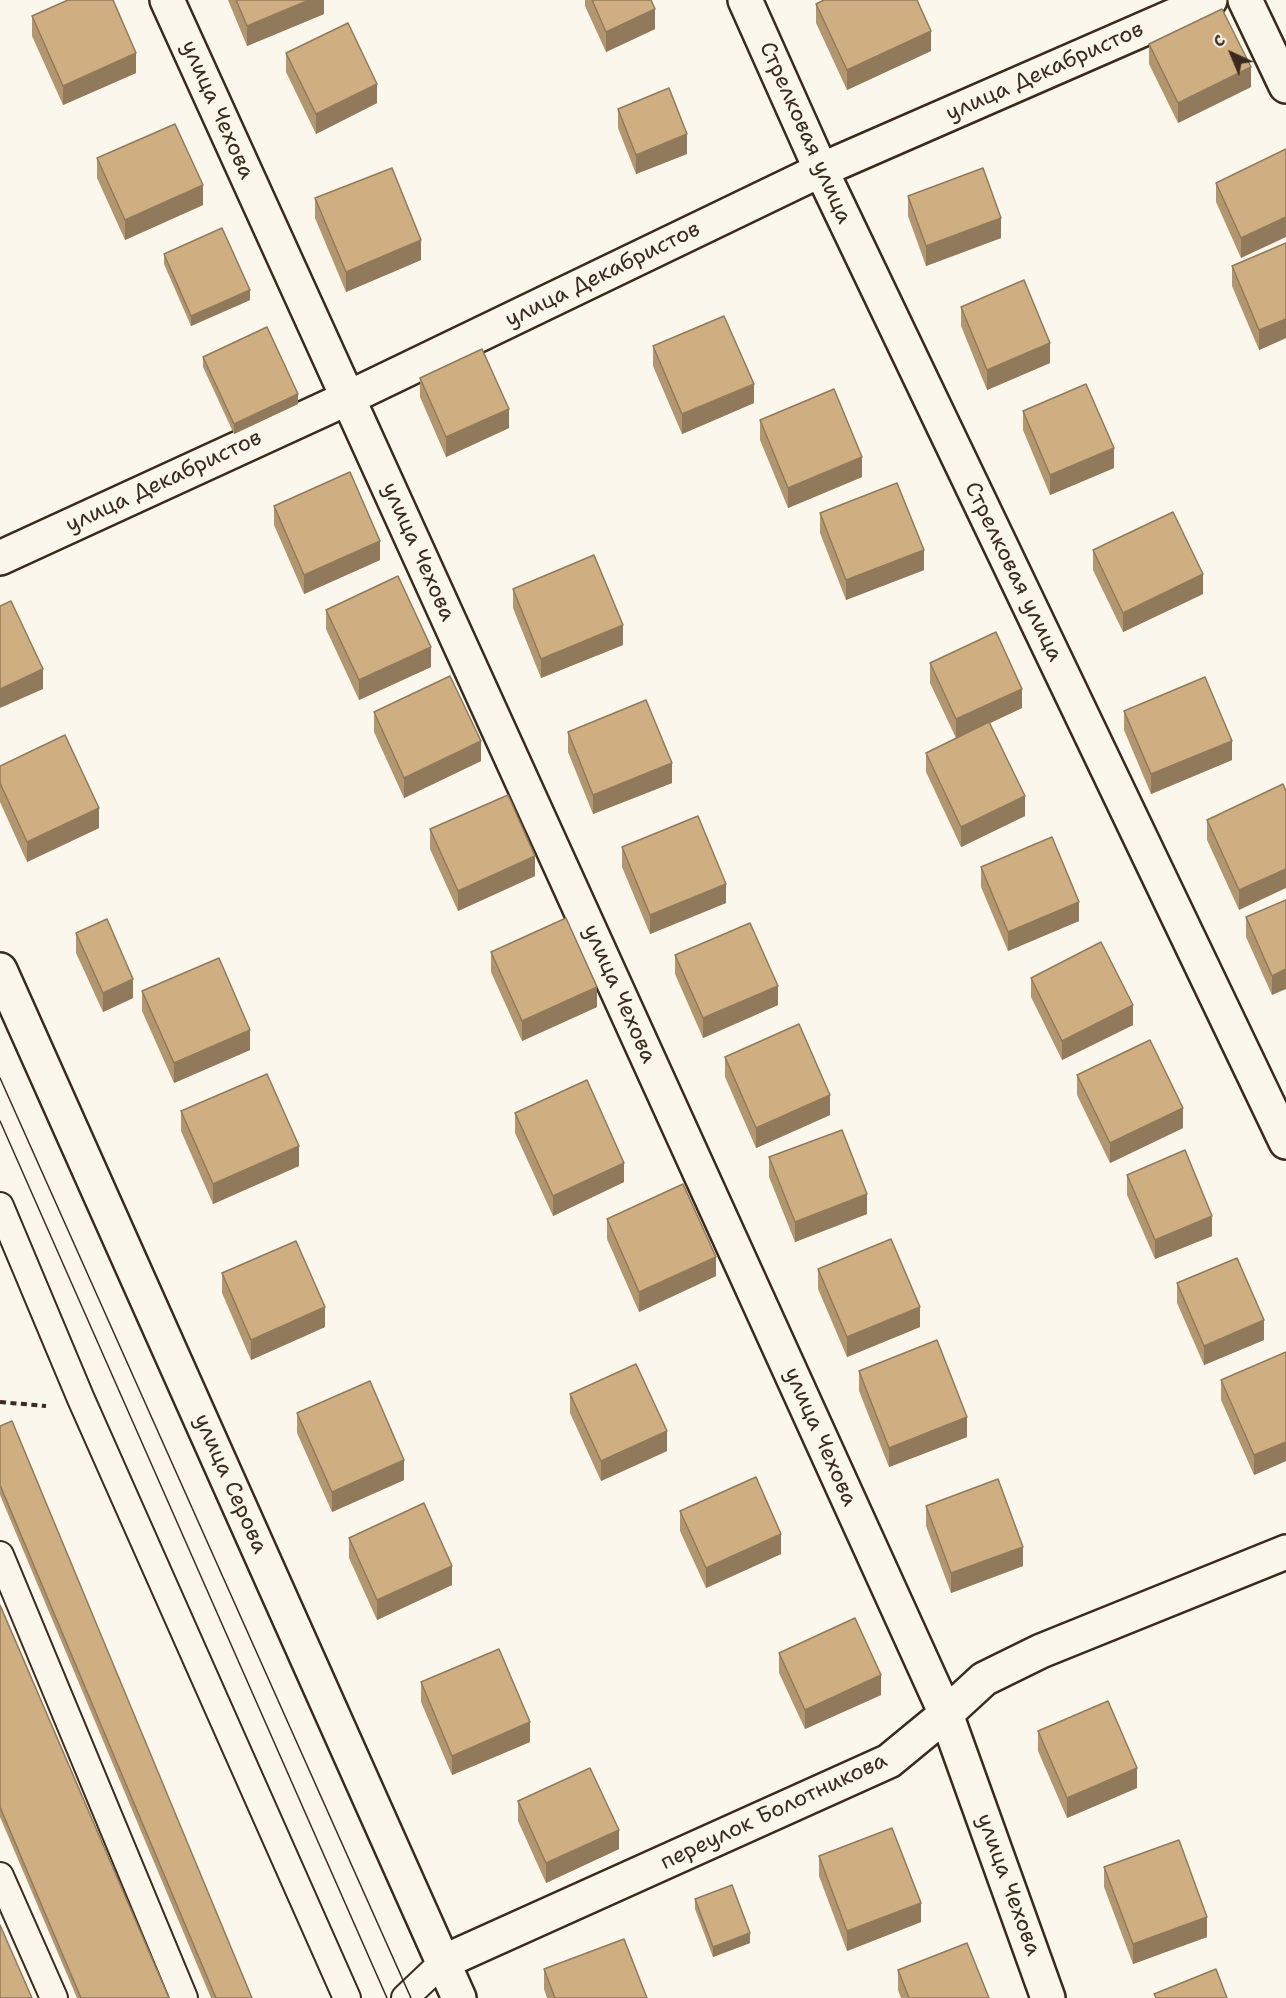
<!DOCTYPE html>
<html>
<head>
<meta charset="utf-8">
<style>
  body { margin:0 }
  #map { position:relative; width:1286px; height:1998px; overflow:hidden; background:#fbf7ec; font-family:"Shantell Sans",sans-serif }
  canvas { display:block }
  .north { position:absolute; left:1202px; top:24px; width:60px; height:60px; -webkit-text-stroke:4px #fbf7ec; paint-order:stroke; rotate:316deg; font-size:16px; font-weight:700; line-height:24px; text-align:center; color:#3b2a1e }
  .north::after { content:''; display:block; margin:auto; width:21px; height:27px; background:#3b2a1e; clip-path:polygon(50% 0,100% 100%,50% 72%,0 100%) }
</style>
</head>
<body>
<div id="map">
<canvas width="1286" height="1998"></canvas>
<div class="north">С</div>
</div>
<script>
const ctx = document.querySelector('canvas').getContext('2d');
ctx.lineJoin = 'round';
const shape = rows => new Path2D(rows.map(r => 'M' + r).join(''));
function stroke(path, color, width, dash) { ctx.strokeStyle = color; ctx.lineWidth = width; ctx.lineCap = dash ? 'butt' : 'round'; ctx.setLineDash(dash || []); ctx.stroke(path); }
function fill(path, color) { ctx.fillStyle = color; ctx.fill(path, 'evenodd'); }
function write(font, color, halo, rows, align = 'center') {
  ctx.font = font + ' "Shantell Sans",sans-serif'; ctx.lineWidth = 5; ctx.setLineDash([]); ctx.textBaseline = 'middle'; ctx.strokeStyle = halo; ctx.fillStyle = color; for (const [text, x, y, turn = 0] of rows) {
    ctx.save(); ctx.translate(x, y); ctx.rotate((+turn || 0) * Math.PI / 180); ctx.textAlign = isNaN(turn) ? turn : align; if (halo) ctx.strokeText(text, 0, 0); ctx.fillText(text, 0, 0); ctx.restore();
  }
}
const service = shape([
  [0,1206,81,1399,347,1998],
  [0,1555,184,1998],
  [0,1876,54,1998],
  [405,1998,443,1962]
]);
const minor = shape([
  [167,0,946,1714,1048,1998],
  [745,0,821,170,1286,1142],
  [1245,0,1286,86],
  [0,558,348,398,821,170,1210,0],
  [443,1962,889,1761,946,1714,984,1679,1041,1651,1286,1552]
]);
const tertiary = shape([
  [0,970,459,1998]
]);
stroke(service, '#3b2a1e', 30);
stroke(minor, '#3b2a1e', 38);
stroke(tertiary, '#3b2a1e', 38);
stroke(shape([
  [0,1402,46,1406]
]), '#3b2a1e', 4, [6, 4.5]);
stroke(service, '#fbf7ec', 26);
stroke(minor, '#fbf7ec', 33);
stroke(tertiary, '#fbf7ec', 33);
stroke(shape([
  [0,1078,411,1998],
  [0,1121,387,1998]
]), '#3b2a1e', 1.5);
fill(shape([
  [228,0,324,0,324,14,247,46],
  [585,0,651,0,655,29,606,52,585,6],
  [816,4,931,51,847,90,816,23],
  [32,16,136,73,63,105,32,36],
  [1149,44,1251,87,1178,123,1149,64],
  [286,53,377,103,316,134,286,72],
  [618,109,687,154,636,174,618,128],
  [1286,149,1241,258,1216,202,1216,183],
  [97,158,203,205,125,240,97,178],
  [908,196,1001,238,926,266,908,216],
  [315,198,421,260,346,292,315,218],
  [1286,243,1286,338,1259,350,1232,286,1232,266],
  [164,254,250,300,191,326,164,264],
  [961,307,1050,363,987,390,961,326],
  [653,346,754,403,682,434,653,366],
  [203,357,298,404,234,434,203,367],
  [420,378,509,428,446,457,420,397],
  [1023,411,1114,468,1050,495,1023,430],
  [760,420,862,477,788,508,760,440],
  [274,506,380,560,304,594,274,525],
  [820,513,924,570,846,600,820,533],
  [1093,550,1203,594,1123,632,1093,570],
  [513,589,623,645,541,678,513,608],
  [326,610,431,667,359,700,326,629],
  [930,663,1022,708,990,723,1025,816,961,847,926,772,926,753,956,738,930,683],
  [1124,711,1232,760,1151,794,1124,730],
  [374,712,481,761,404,798,374,732],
  [568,732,672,783,593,814,568,752],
  [0,766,99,828,27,862,0,802],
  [1286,791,1239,910,1207,840,1207,820],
  [430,829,535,876,458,911,430,849],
  [622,847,726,903,650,934,622,867],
  [981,867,1079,921,1008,951,981,887],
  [1286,900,1272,995,1246,937,1246,917],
  [76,933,133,998,103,1012,76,953],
  [491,952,597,1007,522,1041,491,972],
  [675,955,778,1005,703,1038,675,974],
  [1031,978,1133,1025,1062,1060,1031,997],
  [142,991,250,1050,174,1083,142,1011],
  [725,1057,830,1115,756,1148,725,1077],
  [1077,1075,1183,1128,1110,1163,1077,1095],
  [181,1111,299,1166,213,1204,181,1131],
  [515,1113,624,1182,553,1216,515,1133],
  [769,1157,867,1214,795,1242,769,1177],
  [1127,1175,1212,1236,1155,1259,1127,1195],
  [607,1219,716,1276,639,1312,607,1239],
  [818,1269,920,1327,847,1357,818,1289],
  [222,1273,325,1327,251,1360,222,1293],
  [1177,1283,1264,1340,1204,1365,1177,1303],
  [1286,1352,1286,1461,1254,1475,1221,1400,1221,1380],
  [859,1371,967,1437,889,1467,859,1391],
  [570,1394,667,1451,601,1481,570,1413],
  [297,1413,404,1480,332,1512,297,1433],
  [0,1426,252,1998,211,1998,0,1495],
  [926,1506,1023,1566,951,1593,926,1526],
  [680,1511,781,1554,706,1588,680,1531],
  [349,1538,452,1585,377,1620,349,1558],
  [0,1605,169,1998,77,1998,0,1817],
  [779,1653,881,1695,805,1729,779,1673],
  [421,1682,530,1742,452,1775,421,1702],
  [1038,1731,1137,1788,1067,1818,1038,1751],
  [518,1801,619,1849,546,1883,518,1821],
  [819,1856,921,1922,847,1951,819,1876],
  [1104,1867,1207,1937,1133,1964,1104,1887],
  [695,1899,750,1943,713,1957,695,1909],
  [544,1969,647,1998,547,1998,544,1989],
  [898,1970,989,1998,901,1998,898,1990]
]), '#b29670');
fill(shape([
  [309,0,324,0,324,14,247,46,247,26],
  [655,9,655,29,606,52,606,32],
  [931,31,931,51,847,90,847,70],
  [136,53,136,73,63,105,63,86],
  [1251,67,1251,87,1178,123,1178,103],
  [377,84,377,103,316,134,316,114],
  [687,134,687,154,636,174,636,155],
  [203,185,203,205,125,240,125,220],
  [1286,217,1286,237,1241,258,1241,238],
  [1001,218,1001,238,926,266,926,246],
  [421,240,421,260,346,292,346,272],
  [250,290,250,300,191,326,191,316],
  [1286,319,1286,338,1259,350,1259,330],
  [1050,343,1050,363,987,390,987,370],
  [754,384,754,403,682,434,682,414],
  [298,394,298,404,234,434,234,424],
  [509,409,509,428,446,457,446,437],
  [1114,448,1114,468,1050,495,1050,475],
  [862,457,862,477,788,508,788,488],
  [380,541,380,560,304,594,304,575],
  [924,550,924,570,846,600,846,580],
  [1203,574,1203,594,1123,632,1123,613],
  [623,625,623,645,541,678,541,659],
  [431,647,431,667,359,700,359,680],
  [43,669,43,689,0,708,0,689],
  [1022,689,1022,708,956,739,956,719],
  [481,741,481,761,404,798,404,778],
  [1232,741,1232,760,1151,794,1151,774],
  [672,763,672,783,593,814,593,795],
  [1025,796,1025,816,961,847,961,827],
  [99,808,99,828,27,862,27,842],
  [535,856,535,876,458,911,458,891],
  [1286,869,1286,888,1239,910,1239,890],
  [726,884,726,903,650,934,650,915],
  [1079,902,1079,921,1008,951,1008,932],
  [1286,969,1286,989,1272,995,1272,976],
  [133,979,133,998,103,1012,103,993],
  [778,986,778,1005,703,1038,703,1018],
  [597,987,597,1007,522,1041,522,1021],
  [1133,1005,1133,1025,1062,1060,1062,1041],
  [250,1030,250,1050,174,1083,174,1063],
  [830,1095,830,1115,756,1148,756,1128],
  [1183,1108,1183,1128,1110,1163,1110,1143],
  [299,1146,299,1166,213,1204,213,1184],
  [624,1163,624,1182,553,1216,553,1196],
  [867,1194,867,1214,795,1242,795,1222],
  [1212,1216,1212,1236,1155,1259,1155,1240],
  [716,1257,716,1276,639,1312,639,1292],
  [325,1307,325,1327,251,1360,251,1340],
  [920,1307,920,1327,847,1357,847,1337],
  [1264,1320,1264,1340,1204,1365,1204,1346],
  [967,1417,967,1437,889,1467,889,1448],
  [667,1431,667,1451,601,1481,601,1461],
  [1286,1442,1286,1461,1254,1475,1254,1455],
  [404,1460,404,1480,332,1512,332,1492],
  [781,1534,781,1554,706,1588,706,1568],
  [1023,1547,1023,1566,951,1593,951,1573],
  [452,1566,452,1585,377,1620,377,1600],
  [881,1675,881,1695,805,1729,805,1710],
  [530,1722,530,1742,452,1775,452,1756],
  [1137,1768,1137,1788,1067,1818,1067,1798],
  [619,1830,619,1849,546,1883,546,1863],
  [921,1903,921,1922,847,1951,847,1931],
  [1207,1917,1207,1937,1133,1964,1133,1944],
  [750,1933,750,1943,713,1957,713,1947]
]), '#917a5b');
const building = shape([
  [68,0,113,0,136,53,63,86,32,16,68,0],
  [236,0,309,0,247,26,236,0],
  [592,0,651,0,655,9,606,32,592,0],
  [824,0,917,0,931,31,847,70,816,4,824,0],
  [1222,9,1251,67,1178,103,1149,44,1222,9],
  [348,23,377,84,316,114,286,53,348,23],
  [669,88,687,134,636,155,618,109,669,88],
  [175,124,203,185,125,220,97,158,175,124],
  [1286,149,1286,217,1241,238,1216,183,1286,149],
  [392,168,421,240,346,272,315,198,392,168],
  [983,168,1001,218,926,246,908,196,983,168],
  [222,228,250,290,191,316,164,254,222,228],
  [1286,243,1286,319,1259,330,1232,266,1286,243],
  [1024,280,1050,343,987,370,961,307,1024,280],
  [724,316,754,384,682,414,653,346,724,316],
  [267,327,298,394,234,424,203,357,267,327],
  [482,349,509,409,446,437,420,378,482,349],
  [1086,384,1114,448,1050,475,1023,411,1086,384],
  [834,389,862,457,788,488,760,420,834,389],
  [350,472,380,541,304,575,274,506,350,472],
  [897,483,924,550,846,580,820,513,897,483],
  [1173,512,1203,574,1123,613,1093,550,1173,512],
  [594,555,623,625,541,659,513,589,594,555],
  [398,576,431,647,359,680,326,610,398,576],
  [11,601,43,669,0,689,0,606,11,601],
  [996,632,1022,689,956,719,930,663,996,632],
  [450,676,481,741,404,778,374,712,450,676],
  [1205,677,1232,741,1151,774,1124,711,1205,677],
  [646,700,672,763,593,795,568,732,646,700],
  [989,722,1025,796,961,827,926,753,989,722],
  [65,735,99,808,27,842,0,783,0,766,65,735],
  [1283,784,1286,791,1286,869,1239,890,1207,820,1283,784],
  [508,795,535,856,458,891,430,829,508,795],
  [698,816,726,884,650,915,622,847,698,816],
  [1052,837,1079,902,1008,932,981,867,1052,837],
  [1286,900,1286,969,1272,976,1246,917,1286,900],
  [566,918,597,987,522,1021,491,952,566,918],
  [107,919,133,979,103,993,76,933,107,919],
  [750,923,778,986,703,1018,675,955,750,923],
  [1101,942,1133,1005,1062,1041,1031,978,1101,942],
  [219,958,250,1030,174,1063,142,991,219,958],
  [799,1024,830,1095,756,1128,725,1057,799,1024],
  [1150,1040,1183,1108,1110,1143,1077,1075,1150,1040],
  [267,1074,299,1146,213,1184,181,1111,267,1074],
  [587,1080,624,1163,553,1196,515,1113,587,1080],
  [842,1130,867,1194,795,1222,769,1157,842,1130],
  [1185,1150,1212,1216,1155,1240,1127,1175,1185,1150],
  [683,1184,716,1257,639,1292,607,1219,683,1184],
  [891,1239,920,1307,847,1337,818,1269,891,1239],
  [296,1241,325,1307,251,1340,222,1273,296,1241],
  [1237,1258,1264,1320,1204,1346,1177,1283,1237,1258],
  [937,1340,967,1417,889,1448,859,1371,937,1340],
  [1286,1352,1286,1442,1254,1455,1221,1380,1286,1352],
  [636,1364,667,1431,601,1461,570,1394,636,1364],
  [370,1381,404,1460,332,1492,297,1413,370,1381],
  [12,1421,252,1998,216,1998,0,1485,0,1426,12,1421],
  [756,1477,781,1534,706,1568,680,1511,756,1477],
  [998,1479,1023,1547,951,1573,926,1506,998,1479],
  [424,1503,452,1566,377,1600,349,1538,424,1503],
  [0,1605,169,1998,81,1998,0,1807,0,1605],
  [855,1618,881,1675,805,1710,779,1653,855,1618],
  [499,1649,530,1722,452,1756,421,1682,499,1649],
  [1108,1701,1137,1768,1067,1798,1038,1731,1108,1701],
  [590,1768,619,1830,546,1863,518,1801,590,1768],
  [892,1828,921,1903,847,1931,819,1856,892,1828],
  [1179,1840,1207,1917,1133,1944,1104,1867,1179,1840],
  [732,1885,750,1933,713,1947,695,1899,732,1885],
  [0,1925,32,1998,0,1998,0,1925],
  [624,1939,647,1998,555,1998,544,1969,624,1939],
  [967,1943,989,1998,909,1998,898,1970,967,1943],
  [1216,1969,1227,1998,1156,1998,1154,1994,1216,1969]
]);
fill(building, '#cfaf82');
stroke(building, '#917a5b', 1.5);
write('22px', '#3b2a1e', '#fbf7ec', [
  ["улица Декабристов",1045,72,-24],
  ["улица Чехова",217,110,66],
  ["Стрелковая улица",805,133,66],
  ["улица Декабристов",603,275,-26],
  ["улица Декабристов",164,482,-25],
  ["улица Чехова",418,552,66],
  ["Стрелковая улица",1013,572,64],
  ["улица Чехова",619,994,66],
  ["улица Чехова",820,1437,66],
  ["улица Серова",230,1484,66],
  ["переулок Болотникова",774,1812,-25],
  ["улица Чехова",1008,1885,70]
]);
</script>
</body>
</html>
